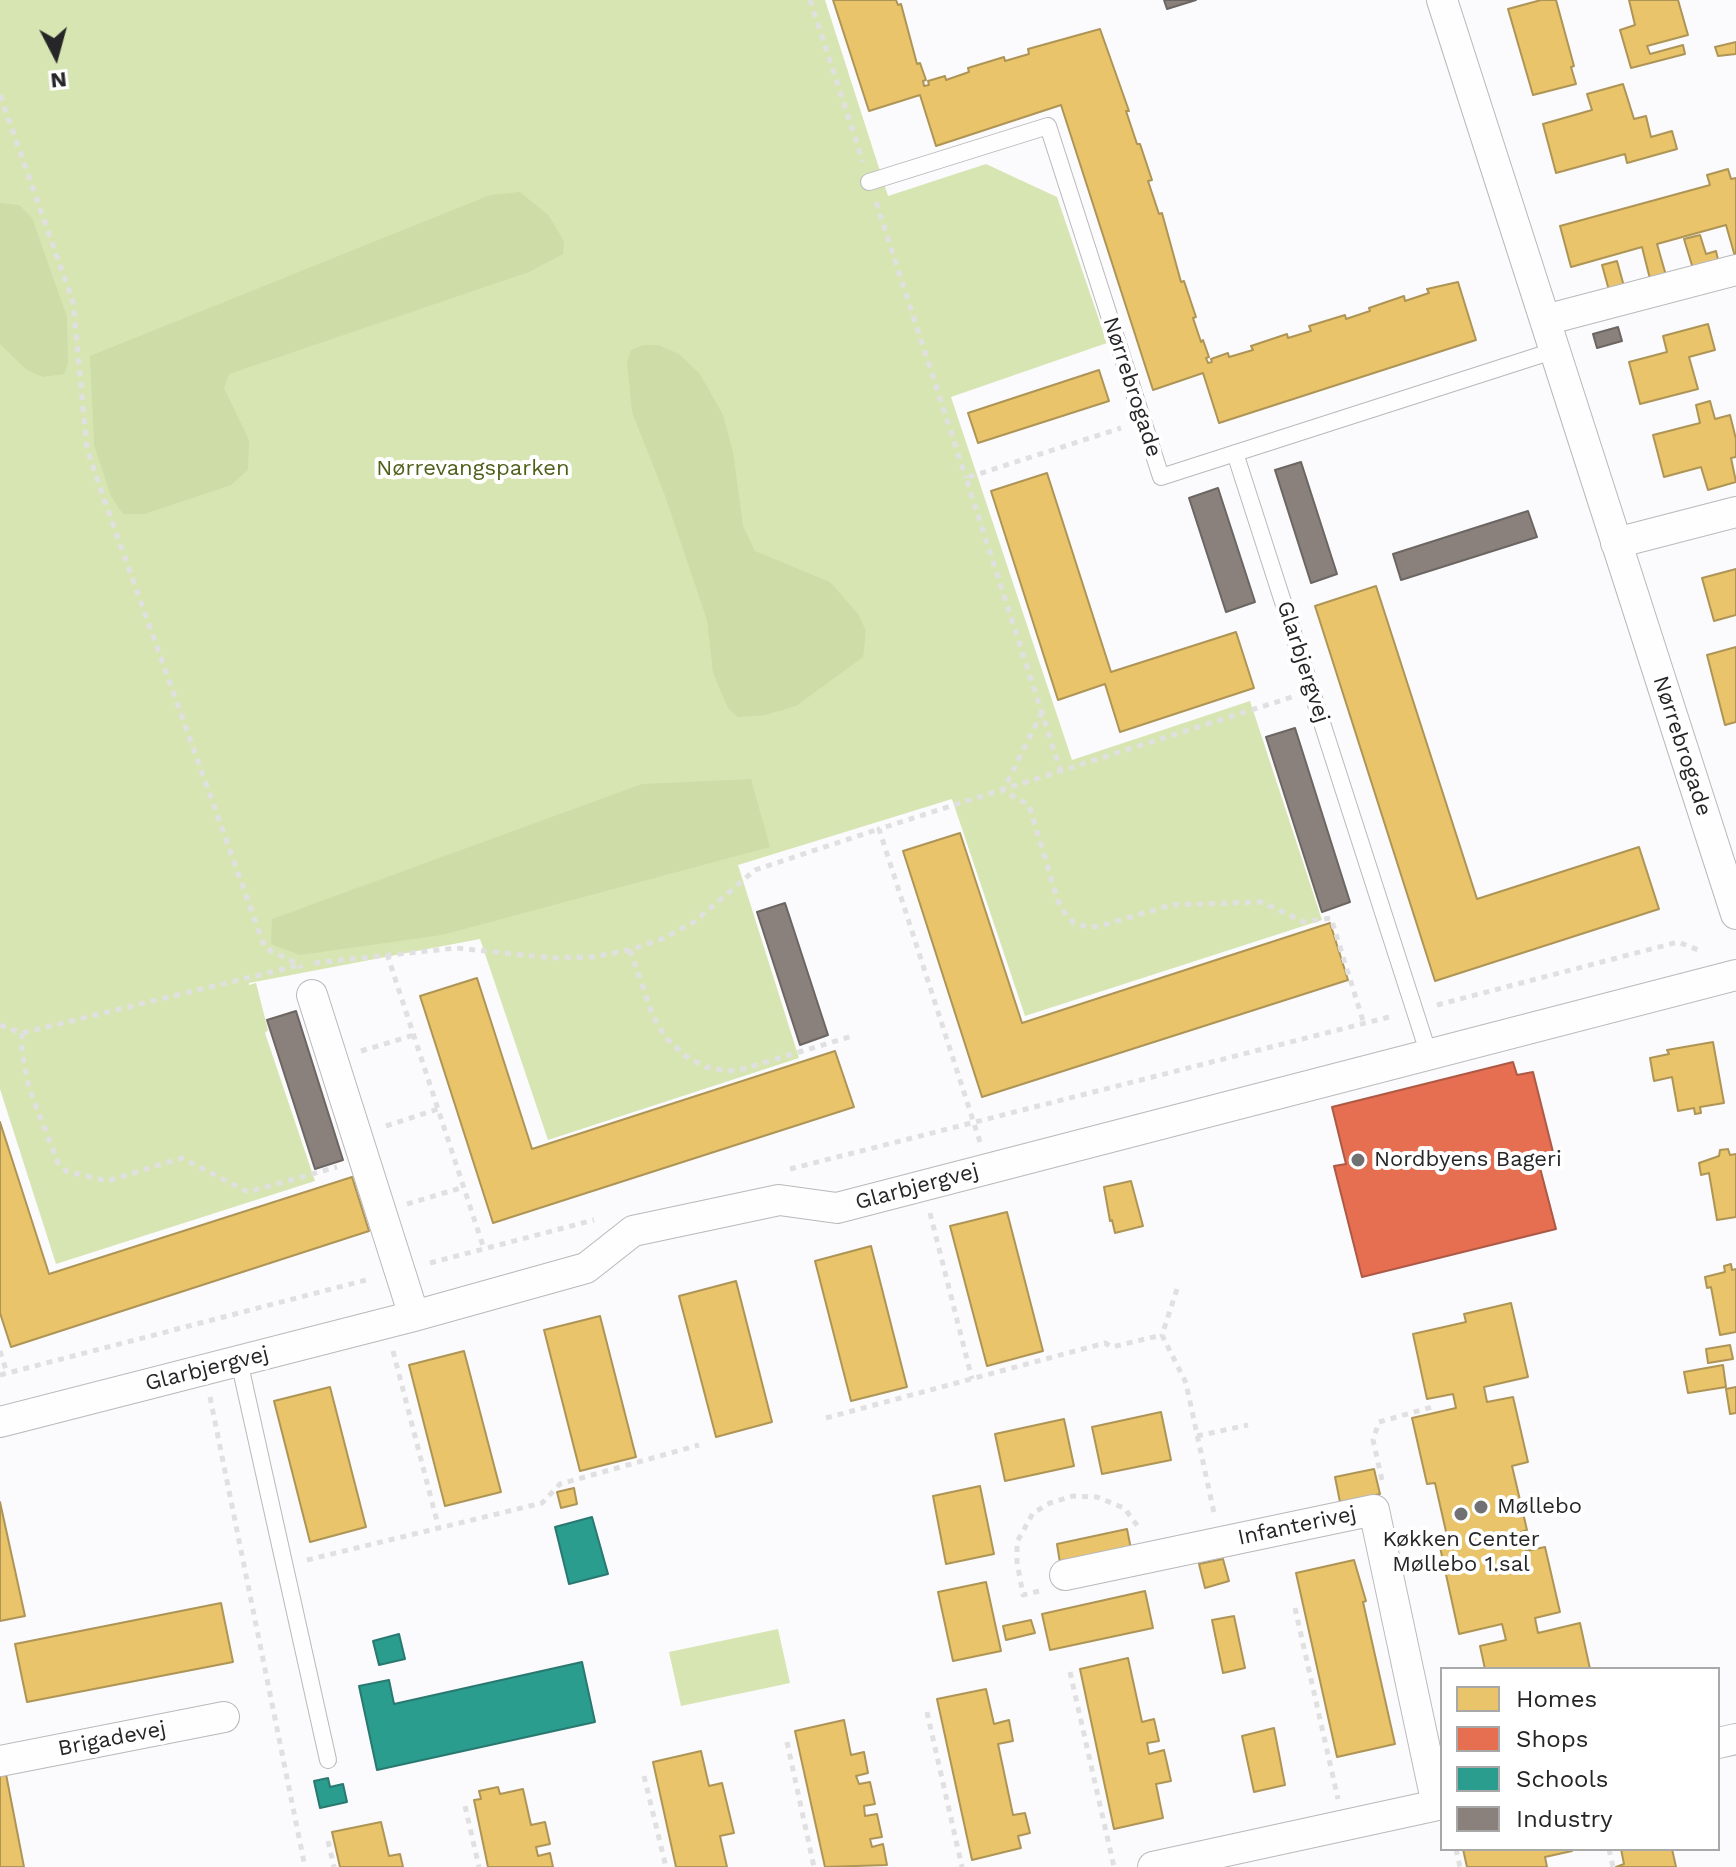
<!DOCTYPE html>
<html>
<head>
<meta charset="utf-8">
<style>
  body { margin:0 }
  #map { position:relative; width:1736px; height:1867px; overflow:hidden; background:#fbfafd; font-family:"Work Sans",sans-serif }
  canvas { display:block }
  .legend { position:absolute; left:1440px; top:1667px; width:280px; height:184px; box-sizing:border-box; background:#fff; border:2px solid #a8a8a9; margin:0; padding:10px 14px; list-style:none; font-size:24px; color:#262628 }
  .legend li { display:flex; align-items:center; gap:16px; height:40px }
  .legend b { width:40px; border:2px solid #a8a8a9 }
  .north { position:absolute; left:16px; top:16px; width:80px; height:80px; -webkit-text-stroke:6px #fff; paint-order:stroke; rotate:174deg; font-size:22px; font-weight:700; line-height:32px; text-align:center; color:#262628 }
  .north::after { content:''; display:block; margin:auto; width:28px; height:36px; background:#262628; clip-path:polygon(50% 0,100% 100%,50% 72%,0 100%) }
</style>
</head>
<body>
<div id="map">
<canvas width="1736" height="1867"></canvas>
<ul class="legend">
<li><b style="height:22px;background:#e9c46a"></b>Homes</li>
<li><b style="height:22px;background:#e76f51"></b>Shops</li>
<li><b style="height:22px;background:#2a9d8f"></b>Schools</li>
<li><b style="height:22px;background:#8a817c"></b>Industry</li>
</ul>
<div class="north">N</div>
</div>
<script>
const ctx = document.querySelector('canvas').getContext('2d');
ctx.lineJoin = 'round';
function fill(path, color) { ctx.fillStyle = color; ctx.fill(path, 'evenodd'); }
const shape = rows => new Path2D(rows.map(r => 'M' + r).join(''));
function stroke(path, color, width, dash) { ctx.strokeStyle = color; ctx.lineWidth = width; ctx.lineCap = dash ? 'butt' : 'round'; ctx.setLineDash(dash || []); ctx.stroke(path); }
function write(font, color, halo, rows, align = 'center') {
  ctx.font = font + ' "Work Sans",sans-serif'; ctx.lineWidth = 8; ctx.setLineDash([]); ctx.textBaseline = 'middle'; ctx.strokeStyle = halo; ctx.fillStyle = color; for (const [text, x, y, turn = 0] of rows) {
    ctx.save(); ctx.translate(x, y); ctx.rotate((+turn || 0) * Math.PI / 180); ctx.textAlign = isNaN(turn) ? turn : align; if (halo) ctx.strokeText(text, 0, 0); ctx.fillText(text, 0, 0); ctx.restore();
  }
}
fill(shape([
  [0,0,825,0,888,196,986,164,1057,197,1107,343,951,397,1072,760,1250,701,1322,920,1025,1016,952,799,738,865,799,1058,548,1140,480,939,249,983,249,985,256,983,268,1030,265,1033,315,1181,56,1264,0,1089],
  [778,1629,790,1683,681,1706,669,1652]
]), '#d7e5b2');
fill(shape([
  [520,192,549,216,564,241,563,254,529,272,229,374,224,388,249,440,248,470,231,485,144,514,123,514,111,496,94,445,90,356,490,195],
  [0,203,19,205,32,218,67,317,68,364,64,374,43,377,27,370,0,344],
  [643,345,659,345,679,354,700,374,723,415,733,452,743,526,755,551,830,582,858,614,866,631,863,657,796,706,765,715,738,717,728,708,713,673,707,620,664,493,632,412,627,362,631,350],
  [751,779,770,847,442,935,300,955,271,944,272,919,642,784]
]), '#cedca8');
const homes = shape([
  [833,0,896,0,898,5,901,4,917,64,920,63,926,80,923,81,924,86,929,85,928,81,945,76,946,80,969,72,968,68,1004,57,1005,61,1029,54,1028,49,1100,29,1129,111,1126,111,1137,144,1140,144,1152,180,1148,181,1159,214,1162,213,1181,282,1184,281,1196,317,1193,318,1201,342,1203,340,1209,357,1206,358,1208,363,1212,362,1211,359,1228,353,1229,357,1253,350,1251,346,1287,334,1288,338,1311,331,1309,326,1345,315,1346,319,1370,311,1369,308,1404,296,1405,301,1429,293,1427,289,1458,282,1476,340,1219,423,1203,373,1153,390,1061,105,936,146,920,95,869,111,833,0],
  [1541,0,1556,0,1574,66,1571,67,1576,84,1533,95,1508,9,1541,0],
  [1629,0,1678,0,1688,35,1647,46,1650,54,1683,45,1685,54,1631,68,1620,30,1635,25,1629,0],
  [1736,42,1736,54,1718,56,1715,47,1736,42],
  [1623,84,1634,119,1646,116,1651,137,1672,131,1677,149,1627,163,1625,154,1556,173,1543,124,1592,110,1587,94,1623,84],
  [1728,169,1731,179,1736,178,1736,260,1726,225,1657,244,1667,279,1651,283,1642,247,1571,267,1560,226,1710,185,1707,175,1728,169],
  [1700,235,1706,254,1716,251,1719,264,1694,272,1684,239,1700,235],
  [1617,261,1625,290,1610,294,1602,265,1617,261],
  [1708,324,1715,350,1689,357,1698,389,1640,404,1629,362,1667,352,1663,336,1708,324],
  [1099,370,1109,401,978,443,968,413,1099,370],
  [1710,401,1715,419,1730,415,1736,439,1736,457,1731,458,1736,482,1708,490,1701,467,1664,477,1653,435,1700,423,1696,405,1710,401],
  [1047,473,1111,672,1236,632,1254,688,1120,732,1105,684,1058,700,991,491,1047,473],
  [1736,569,1736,615,1714,621,1702,578,1736,569],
  [1376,586,1477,899,1639,847,1659,909,1435,981,1315,606,1376,586],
  [1736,647,1736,722,1725,725,1707,655,1736,647],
  [960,833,1022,1023,1330,923,1348,980,982,1097,903,851,960,833],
  [477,978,532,1149,835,1051,854,1107,493,1223,420,996,477,978],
  [1713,1042,1724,1103,1700,1107,1701,1113,1695,1114,1694,1108,1678,1111,1672,1077,1654,1081,1650,1058,1669,1054,1667,1050,1713,1042],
  [0,1122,49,1274,352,1177,369,1231,11,1347,0,1313,0,1122],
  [1728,1149,1730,1155,1736,1154,1736,1217,1717,1220,1709,1173,1701,1175,1699,1163,1719,1156,1720,1150,1728,1149],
  [1131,1181,1143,1226,1115,1233,1112,1220,1110,1221,1104,1187,1131,1181],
  [1007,1212,1043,1351,987,1366,950,1226,1007,1212],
  [871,1246,907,1387,851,1401,815,1261,871,1246],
  [1731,1264,1732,1270,1736,1269,1736,1332,1720,1335,1711,1287,1707,1288,1705,1277,1725,1272,1724,1266,1731,1264],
  [736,1281,772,1422,716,1437,679,1296,736,1281],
  [1511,1303,1528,1377,1484,1387,1487,1402,1513,1397,1528,1462,1512,1466,1527,1530,1521,1532,1526,1551,1545,1547,1560,1612,1535,1618,1538,1633,1580,1623,1590,1669,1485,1669,1480,1646,1506,1640,1502,1624,1459,1634,1438,1538,1447,1536,1435,1483,1427,1484,1412,1418,1456,1408,1453,1394,1427,1399,1413,1334,1466,1322,1464,1314,1511,1303],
  [600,1316,636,1457,580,1471,544,1330,600,1316],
  [1730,1345,1733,1359,1708,1363,1706,1349,1730,1345],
  [464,1351,501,1492,445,1506,409,1365,464,1351],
  [1723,1365,1726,1387,1688,1393,1684,1372,1723,1365],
  [330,1387,366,1527,310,1542,274,1401,330,1387],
  [1736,1387,1736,1413,1730,1414,1726,1389,1736,1387],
  [1161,1412,1171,1460,1102,1474,1092,1427,1161,1412],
  [1064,1419,1074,1466,1005,1481,995,1434,1064,1419],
  [1374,1469,1380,1494,1340,1502,1335,1477,1374,1469],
  [980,1486,994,1554,946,1564,933,1496,980,1486],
  [574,1488,577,1504,561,1508,557,1492,574,1488],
  [0,1502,25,1616,0,1621,0,1502],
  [1127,1529,1131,1549,1060,1563,1057,1544,1127,1529],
  [1223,1559,1229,1581,1205,1588,1199,1564,1223,1559],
  [1354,1560,1366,1601,1363,1602,1395,1744,1337,1757,1296,1573,1354,1560],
  [986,1582,1001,1651,953,1661,938,1592,986,1582],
  [1145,1591,1153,1628,1050,1650,1042,1614,1145,1591],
  [221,1603,233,1662,27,1702,15,1644,221,1603],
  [1234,1616,1245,1668,1223,1673,1212,1620,1234,1616],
  [1031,1620,1035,1633,1006,1640,1003,1626,1031,1620],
  [1128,1658,1142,1722,1154,1719,1159,1741,1147,1743,1149,1754,1164,1750,1171,1781,1156,1784,1163,1818,1114,1829,1080,1669,1128,1658],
  [986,1689,994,1724,1009,1720,1013,1741,998,1744,1013,1815,1025,1813,1030,1833,1018,1836,1021,1848,972,1860,937,1699,986,1689],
  [844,1720,851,1755,864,1752,868,1773,856,1776,859,1784,870,1782,875,1804,864,1806,865,1816,877,1814,882,1837,870,1839,872,1847,883,1844,887,1865,825,1867,795,1731,844,1720],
  [1274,1728,1285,1785,1254,1792,1242,1736,1274,1728],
  [701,1751,709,1786,722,1783,734,1833,720,1836,727,1867,676,1867,653,1762,701,1751],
  [5,1769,24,1867,0,1867,0,1770,5,1769],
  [498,1787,500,1794,523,1789,531,1825,545,1822,550,1844,536,1847,538,1856,550,1853,553,1867,488,1867,474,1800,481,1799,479,1791,498,1787],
  [381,1822,389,1856,400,1854,403,1867,340,1867,332,1832,381,1822],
  [1463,1849,1572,1849,1572,1851,1545,1857,1547,1867,1467,1867,1463,1849],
  [1621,1849,1672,1849,1676,1867,1616,1867,1624,1864,1621,1849]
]);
fill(homes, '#e9c46a');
stroke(homes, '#ae9556', 2);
const shops = shape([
  [1513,1062,1517,1075,1533,1072,1555,1160,1539,1164,1556,1229,1362,1277,1334,1166,1346,1164,1332,1107,1513,1062]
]);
fill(shops, '#e76f51');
stroke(shops, '#ad5945', 2);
const schools = shape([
  [592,1517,608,1574,569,1584,555,1527,592,1517],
  [399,1634,405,1659,379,1665,373,1641,399,1634],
  [582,1662,595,1722,377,1770,359,1686,389,1680,394,1704,582,1662],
  [328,1778,330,1787,343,1784,347,1802,320,1808,314,1781,328,1778]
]);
fill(schools, '#2a9d8f');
stroke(schools, '#297970', 2);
const industry = shape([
  [1164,0,1196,0,1167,9,1164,0],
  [1618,327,1622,341,1597,348,1593,334,1618,327],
  [1301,462,1337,574,1311,583,1275,470,1301,462],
  [1218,488,1255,602,1226,612,1189,498,1218,488],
  [1528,511,1537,537,1401,580,1393,554,1528,511],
  [1295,728,1350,902,1322,912,1266,737,1295,728],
  [785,903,828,1035,800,1045,757,912,785,903],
  [296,1011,343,1160,315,1169,267,1020,296,1011]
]);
fill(industry, '#8a817c');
stroke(industry, '#6c6663', 2);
const lane = shape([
  [869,182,1048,126,1161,477,1556,350],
  [1235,453,1429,1055],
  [239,1361,328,1760]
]);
const street = shape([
  [1442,0,1736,914],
  [1545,320,1736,270],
  [1616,543,1736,512],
  [312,995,414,1316],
  [0,1422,414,1316,586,1268,633,1231,779,1200,837,1208,1736,975],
  [1065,1575,1374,1510,1437,1805],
  [1718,1743,1736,1739],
  [0,1761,224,1717],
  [1153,1867,1442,1804]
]);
stroke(lane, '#b9b8ba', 18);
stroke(street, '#b9b8ba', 32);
stroke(shape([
  [810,0,863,162],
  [0,95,73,302,87,449,106,505,265,948,300,965,302,968],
  [876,202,966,478],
  [1042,712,1003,791,1029,805,1058,901,1066,915,1074,923,1088,927,1100,926,1171,905,1262,902,1304,922,1331,918,1364,1024],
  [1061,772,966,478,1121,428],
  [630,950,653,1016,665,1037,684,1055,706,1067,726,1071,740,1070,852,1036],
  [387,954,484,1249],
  [314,963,456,948,553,958,592,957,630,950,662,939,694,922,755,870,879,829],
  [1437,1005,1678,942,1701,951],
  [0,1025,22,1033,300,965],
  [22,1033,22,1052,29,1088,58,1163,66,1171,107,1181,182,1158,248,1192,337,1167],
  [361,1051,414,1035],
  [386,1126,438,1109],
  [980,1142,879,829,1292,697],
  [790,1169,1393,1016],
  [407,1204,464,1187],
  [930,1213,972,1379],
  [430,1263,594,1220],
  [1177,1289,1162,1335,1186,1383,1214,1513],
  [0,1351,7,1373],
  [393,1351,439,1529],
  [0,1375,370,1279],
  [210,1397,305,1867],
  [826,1418,1105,1343,1112,1347,1162,1335],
  [1197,1436,1248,1425],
  [1382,1480,1373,1440,1379,1422,1432,1407],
  [307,1560,542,1503,560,1484,699,1445],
  [1039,1591,1023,1595,1017,1562,1017,1542,1033,1513,1050,1503,1073,1496,1097,1497,1124,1508,1140,1529],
  [1295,1608,1338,1799],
  [1070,1672,1114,1867],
  [927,1712,962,1867],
  [787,1742,814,1867],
  [644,1776,666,1867],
  [465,1806,479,1867],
  [328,1841,334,1867],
  [1456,1849,1460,1867],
  [1609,1849,1613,1867]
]), '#e1e0e1', 5, [6, 6]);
stroke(lane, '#fefeff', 16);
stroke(street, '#fefeff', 30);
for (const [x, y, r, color] of [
  [1358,1160,8,"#717073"],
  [1481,1507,8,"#717073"],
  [1461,1514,8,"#717073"]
]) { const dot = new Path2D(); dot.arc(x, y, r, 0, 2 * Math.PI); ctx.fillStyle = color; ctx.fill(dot); stroke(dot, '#fff', 3); }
write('22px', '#262628', '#fff', [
  ["Nørrebrogade",1132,387,72],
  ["Glarbjergvej",1303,662,72],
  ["Nørrebrogade",1682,746,72],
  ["Glarbjergvej",917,1187,-15],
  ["Glarbjergvej",207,1369,-14],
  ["Infanterivej",1297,1526,-12],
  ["Brigadevej",112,1739,-11]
]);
write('22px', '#4f601b', '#fff', [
  ["Nørrevangsparken",473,469]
]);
write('22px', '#262628', '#fff', [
  ["Nordbyens Bageri",1374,1160],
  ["Møllebo",1497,1507],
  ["Køkken Center",1461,1540,"center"],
  ["Møllebo 1.sal",1461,1565,"center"]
], 'left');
</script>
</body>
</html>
